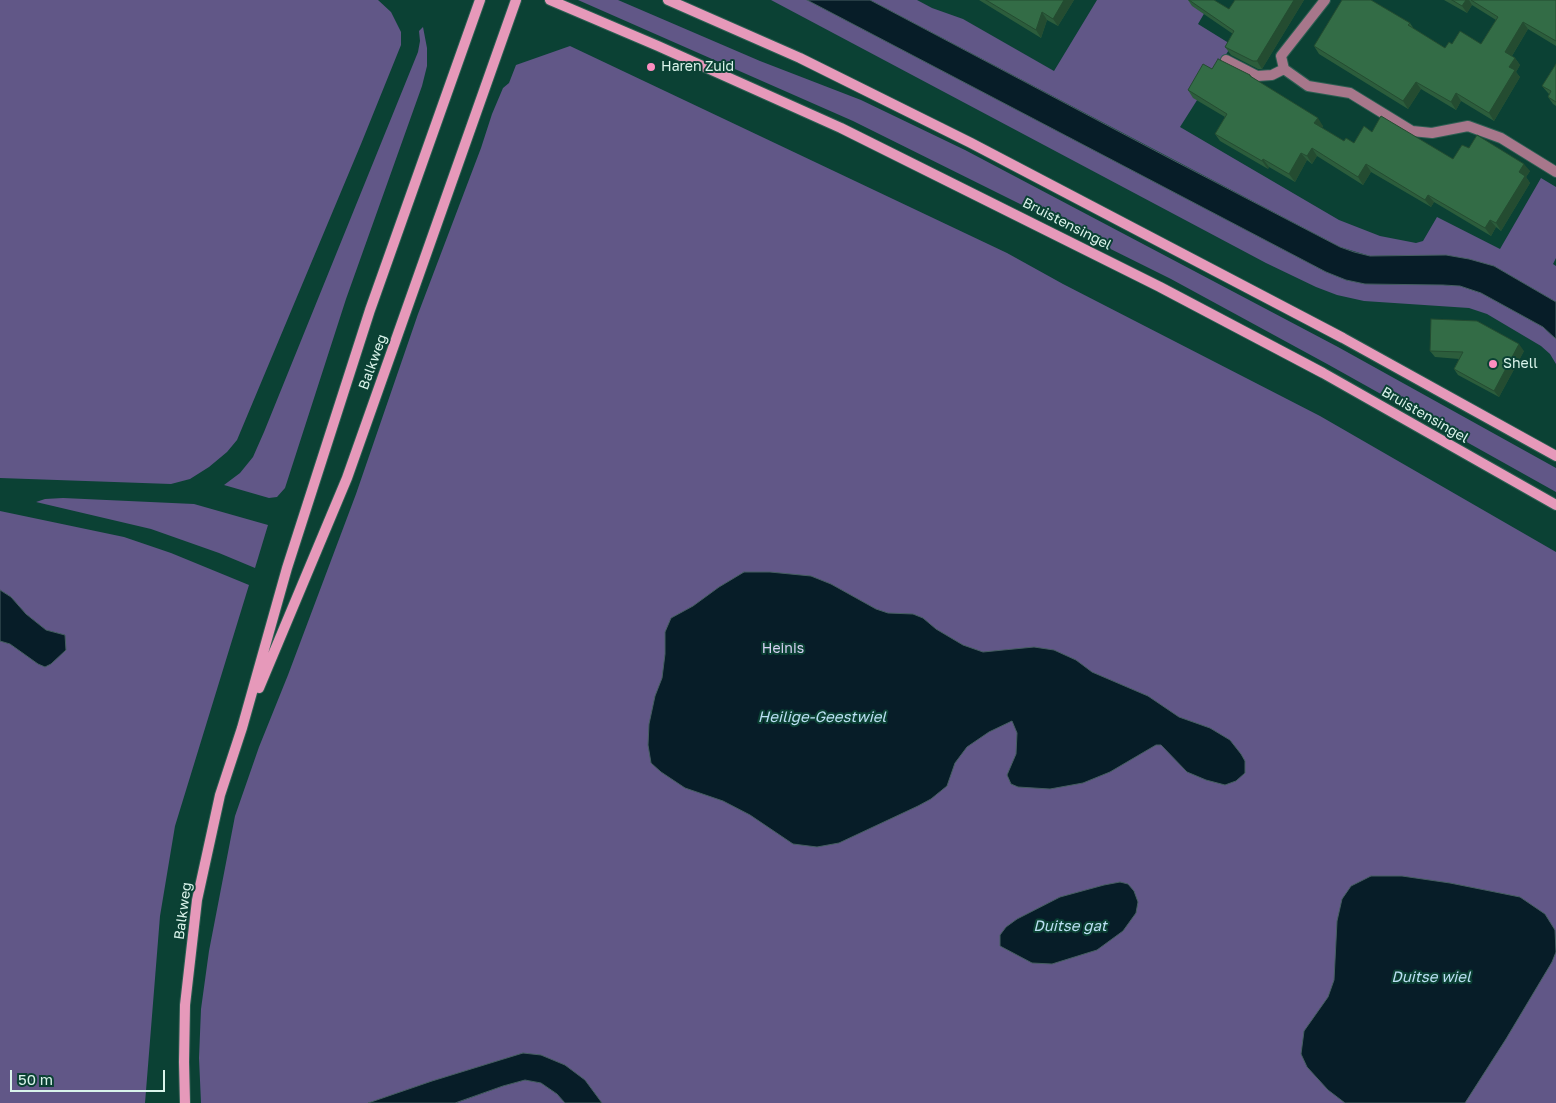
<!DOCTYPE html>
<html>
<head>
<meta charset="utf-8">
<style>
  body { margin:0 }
  #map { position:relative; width:1556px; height:1103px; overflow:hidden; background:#0b4134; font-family:"Golos Text",sans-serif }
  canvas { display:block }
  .scale { position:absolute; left:10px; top:1070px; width:155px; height:22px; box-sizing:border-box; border:2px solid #daf4eb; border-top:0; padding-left:6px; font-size:15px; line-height:18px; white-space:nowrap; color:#daf4eb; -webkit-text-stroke:4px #0b4134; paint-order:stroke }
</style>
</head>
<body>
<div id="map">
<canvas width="1556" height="1103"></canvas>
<div class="scale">50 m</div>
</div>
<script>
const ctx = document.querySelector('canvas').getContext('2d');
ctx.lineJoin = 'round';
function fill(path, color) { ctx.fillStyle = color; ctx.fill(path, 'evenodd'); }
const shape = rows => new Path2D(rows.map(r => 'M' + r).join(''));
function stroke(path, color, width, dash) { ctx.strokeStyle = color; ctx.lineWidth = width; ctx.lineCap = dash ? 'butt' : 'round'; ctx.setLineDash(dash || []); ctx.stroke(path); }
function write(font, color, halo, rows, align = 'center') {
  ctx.font = font + ' "Golos Text",sans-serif'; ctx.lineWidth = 4; ctx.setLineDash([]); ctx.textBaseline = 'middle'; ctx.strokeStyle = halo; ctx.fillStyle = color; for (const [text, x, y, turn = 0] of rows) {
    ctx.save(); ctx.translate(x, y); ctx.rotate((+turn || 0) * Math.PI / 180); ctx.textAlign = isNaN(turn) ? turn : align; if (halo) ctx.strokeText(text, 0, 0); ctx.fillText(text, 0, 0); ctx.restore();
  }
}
fill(shape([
  [0,0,378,0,391,12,401,32,401,45,361,144,237,440,227,452,209,467,190,479,171,484,0,478],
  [578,0,618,0,760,61,861,100,965,150,1338,347,1556,468,1556,492,1329,365,1171,279,853,121],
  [771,0,807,0,1326,272,1346,280,1365,284,1443,285,1460,286,1481,293,1543,327,1556,339,1556,364,1550,354,1541,346,1487,314,1469,308,1364,301,1337,295,1316,287,1266,263],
  [870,0,917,0,932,8,963,19,1054,71,1097,0,1212,0,1198,24,1232,45,1180,127,1339,220,1380,236,1416,243,1423,241,1437,217,1500,249,1541,178,1556,187,1556,258,1553,264,1556,266,1556,302,1494,266,1446,255,1370,256,1340,247],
  [423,27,427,48,427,66,422,86,346,299,285,488,277,497,269,498,224,485,240,473,253,457,264,432,418,52,420,41,419,31],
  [570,46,1007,253,1063,284,1320,416,1556,552,1556,1103,599,1103,505,1059,370,1103,201,1103,199,1058,201,1009,209,951,235,816,259,747,288,675,356,494,418,314,481,148,492,114,503,88,509,83,516,65],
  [63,498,194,504,268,525,255,568,219,553,151,529,36,502,45,499],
  [0,511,124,537,171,553,249,585,175,826,160,916,145,1103,0,1103,0,641,10,644,19,650,65,640,65,635,46,630,26,614,11,597,0,590],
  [525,1080,541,1083,557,1094,565,1103,456,1103,503,1086]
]), '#615787');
const water = shape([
  [807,0,870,0,1167,157,1340,247,1354,252,1370,256,1446,255,1469,259,1494,266,1556,302,1556,339,1543,327,1481,293,1460,286,1443,285,1365,284,1346,280,1326,272,807,0],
  [744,572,770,572,811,576,831,584,876,609,888,613,913,614,923,618,936,629,963,645,983,652,1034,647,1054,650,1076,660,1092,672,1148,696,1179,717,1210,728,1230,740,1241,754,1245,761,1245,773,1236,781,1225,785,1206,780,1187,772,1161,745,1156,745,1110,772,1083,783,1050,789,1018,787,1011,784,1007,775,1016,754,1017,733,1012,721,989,732,967,747,955,763,947,786,931,799,918,806,839,843,817,847,793,844,750,815,723,801,685,788,661,772,651,763,648,745,649,724,655,696,662,678,665,654,665,632,671,618,693,606,719,587,744,572],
  [0,590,11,597,26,614,46,630,65,635,66,650,51,664,45,667,38,664,10,644,0,641,0,590],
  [1371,876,1402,876,1450,883,1520,897,1545,914,1555,930,1556,952,1552,962,1506,1039,1465,1103,1345,1103,1328,1090,1307,1067,1301,1054,1304,1031,1328,997,1334,980,1337,921,1342,899,1351,886,1371,876],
  [1120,882,1128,884,1134,891,1138,902,1136,913,1123,931,1097,950,1052,964,1032,963,1000,946,1000,935,1006,927,1017,919,1060,897,1104,885,1120,882],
  [523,1053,541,1055,565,1065,585,1080,602,1103,565,1103,557,1094,541,1083,525,1080,503,1086,455,1103,368,1103,432,1081,523,1053]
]);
fill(water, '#071d28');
stroke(water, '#465e62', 1);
const street = shape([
  [1325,0,1281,56,1284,69,1308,86,1350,93,1412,131,1432,133,1468,126,1501,138,1556,172],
  [1226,60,1257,76,1272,75,1284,69]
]);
const secondary = shape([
  [550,0,658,46,841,128,1160,287,1323,373,1556,505],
  [668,0,800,58,971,143,1343,338,1556,456],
  [259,688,347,478,516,0],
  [185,1103,184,1062,185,1005,197,900,220,795,242,728,287,568,370,310,480,0]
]);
stroke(street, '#2c5e51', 12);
stroke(secondary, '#2c5e51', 12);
stroke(street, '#a7778b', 10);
stroke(secondary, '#e699ba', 10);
fill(shape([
  [979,0,1074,0,1058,26,1047,20,1041,38],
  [1188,0,1214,0,1229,9,1235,0,1304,0,1262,69,1258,69,1231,55,1225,47,1233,34,1192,6],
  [1444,0,1556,0,1556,46,1528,29,1512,56,1515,58,1520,65,1516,72,1520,77,1494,121,1461,101,1456,110,1421,89,1408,109,1319,54,1314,46,1410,23,1414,29,1445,48,1452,44,1481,44,1496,20,1472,5,1467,13],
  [1556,64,1556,106,1553,104,1548,97,1549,94,1548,93,1542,86],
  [1212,69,1250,75,1253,78,1323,126,1322,128,1344,141,1354,143,1372,132,1453,159,1469,148,1530,171,1526,177,1530,183,1501,231,1496,227,1491,236,1434,202,1431,207,1371,172,1363,185,1317,156,1312,164,1307,160,1295,182,1269,167,1268,169,1220,141,1215,134,1225,117,1193,98,1188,90],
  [1430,351,1524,351,1499,397,1458,375,1454,369,1459,359,1435,357]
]), '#2c5d3c');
fill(shape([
  [1064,0,1074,0,1058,26,1053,19],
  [1294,0,1304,0,1262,69,1257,61],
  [1466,0,1469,0,1472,5,1467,13,1462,6],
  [1042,12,1047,20,1041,38,1036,30],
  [1523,22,1528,29,1510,59,1505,52],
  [1515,58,1520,65,1516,72,1520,77,1494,121,1489,113,1509,67],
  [1416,82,1421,89,1408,109,1403,101],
  [1456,93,1461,101,1456,110,1451,102],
  [1318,118,1323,126,1320,131,1314,123],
  [1312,148,1317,156,1312,164,1307,156],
  [1301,153,1307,160,1295,182,1289,174],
  [1263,159,1269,167,1268,169,1262,161],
  [1366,164,1371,172,1363,185,1358,177],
  [1524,164,1530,171,1526,177,1530,183,1501,231,1496,223,1519,172],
  [1428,195,1434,202,1431,207,1425,200],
  [1490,220,1496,227,1491,236,1485,228],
  [1519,344,1524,351,1499,397,1494,391]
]), '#244c31');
const building = shape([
  [986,0,1064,0,1053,19,1042,12,1036,30,986,0],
  [1189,0,1214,0,1229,9,1235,0,1294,0,1257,61,1253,61,1225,47,1234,31,1189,0],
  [1342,0,1371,0,1410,23,1408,25,1445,48,1449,42,1452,44,1460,31,1481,44,1498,17,1471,0,1556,0,1556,41,1523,22,1505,52,1515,58,1509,67,1515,70,1489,113,1456,93,1451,102,1416,82,1403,101,1314,46,1342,0],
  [1452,0,1466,0,1462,6,1452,0],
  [1218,59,1250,75,1250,76,1318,118,1314,123,1344,141,1346,138,1354,143,1364,126,1372,132,1381,116,1453,159,1462,145,1469,148,1477,135,1524,164,1519,172,1525,176,1496,223,1490,220,1485,228,1428,195,1425,200,1366,164,1358,177,1312,148,1307,156,1301,153,1289,174,1263,159,1262,161,1215,134,1227,114,1188,90,1203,64,1212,69,1218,59],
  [1556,64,1556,102,1548,97,1551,91,1542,86,1556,64],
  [1431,319,1477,321,1519,344,1494,391,1454,369,1463,352,1430,351,1431,319]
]);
fill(building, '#336c46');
stroke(building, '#244c31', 1);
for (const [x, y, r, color] of [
  [651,67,5,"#fd8ec0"],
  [1493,364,5,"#fd8ec0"]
]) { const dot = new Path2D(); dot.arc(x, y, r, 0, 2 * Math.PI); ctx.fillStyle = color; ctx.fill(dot); stroke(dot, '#0b4134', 2); }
write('14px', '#daf4eb', '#0b4134', [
  ["Haren Zuid",661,67],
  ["Shell",1503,364]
], 'left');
write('14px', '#daf4eb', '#0b4134', [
  ["Bruistensingel",1067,224,27],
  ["Balkweg",373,362,-70],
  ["Bruistensingel",1425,415,30],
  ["Balkweg",183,911,-82]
]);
write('14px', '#d6d1f3', '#0b4134', [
  ["Heinis",783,649]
]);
write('italic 15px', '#bbdff3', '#0b4134', [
  ["Heilige-Geestwiel",822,717],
  ["Duitse gat",1070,926],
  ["Duitse wiel",1431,977]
]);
</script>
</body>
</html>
